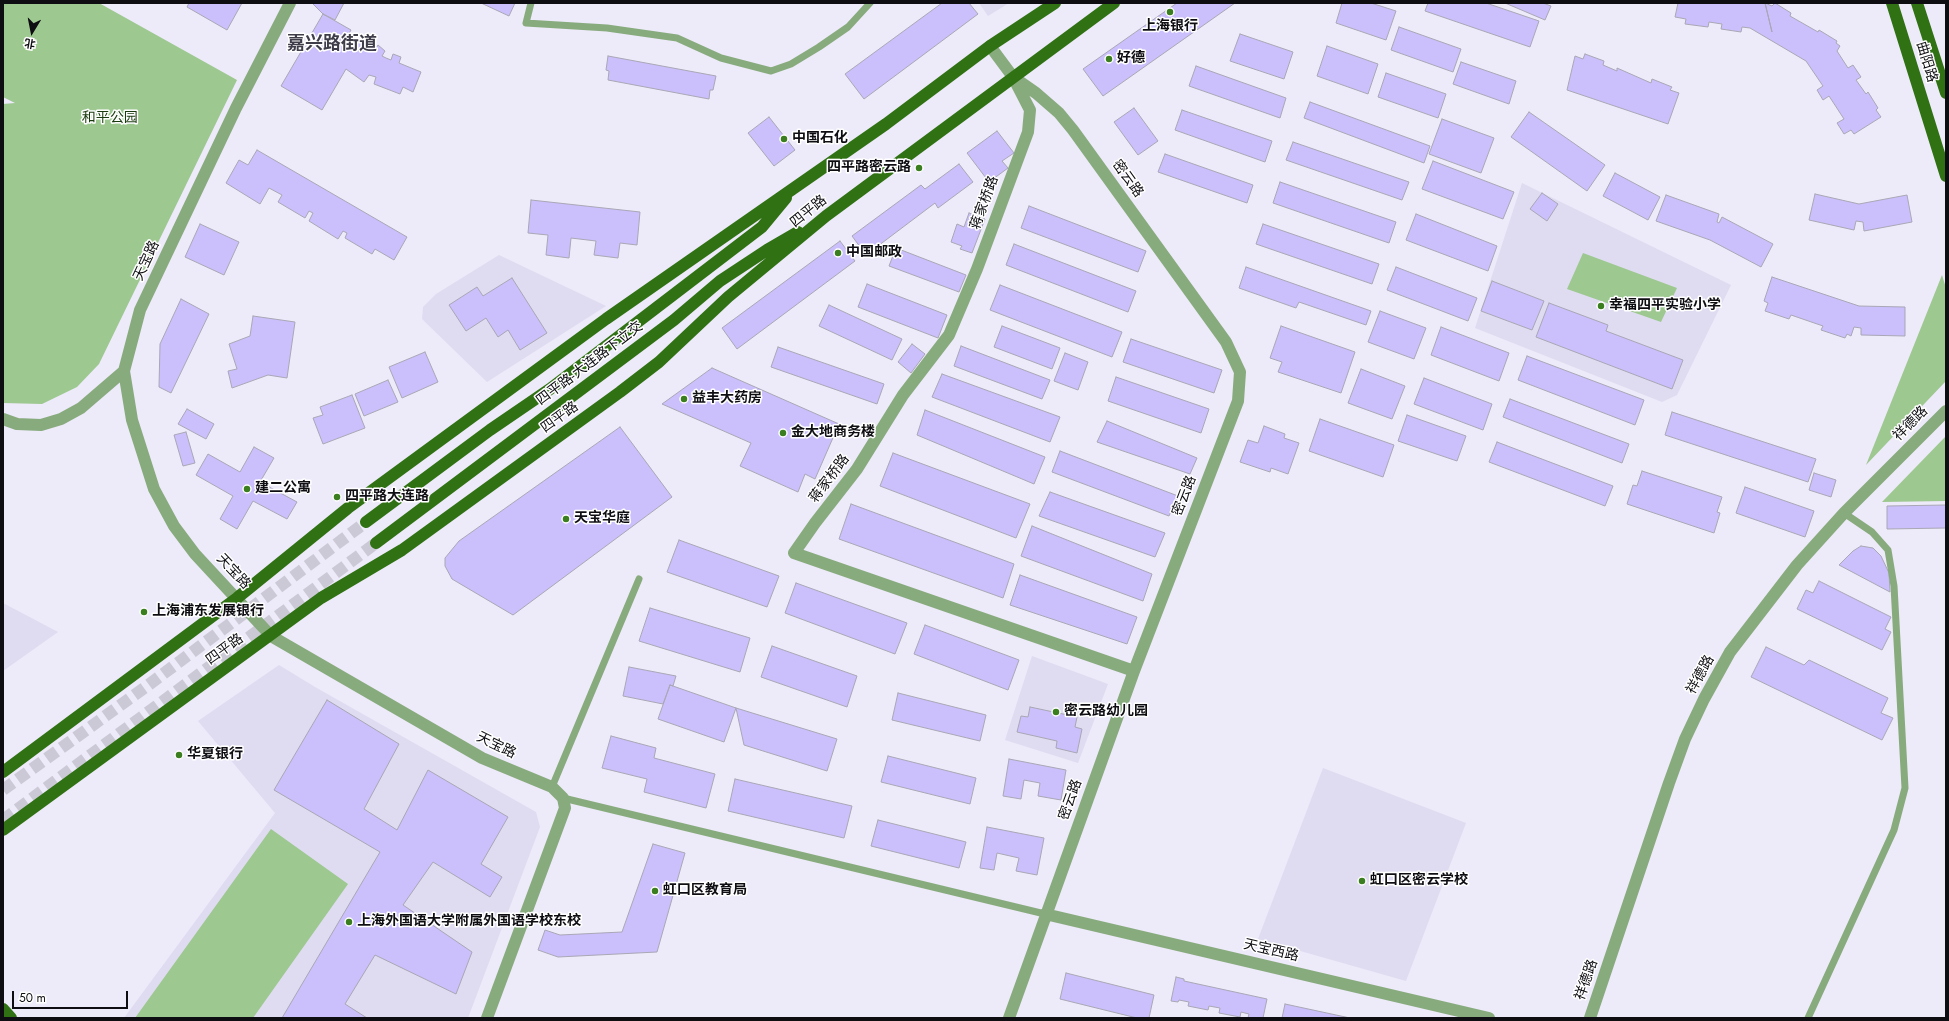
<!DOCTYPE html>
<html>
<head>
<meta charset="utf-8">
<style>
  body { margin:0 }
  #map { position:relative; width:1949px; height:1021px; overflow:hidden; background:#edeaf9; font-family:Jost,"Noto Sans SC",sans-serif }
  canvas { display:block }
  .frame { position:absolute; inset:0; border:4px solid #0e0d12; pointer-events:none }
  .north { position:absolute; left:12px; top:12px; width:40px; height:40px; -webkit-text-stroke:3px #fff; paint-order:stroke; rotate:190deg; font-size:11px; font-weight:700; line-height:16px; text-align:center; color:#0e0d12 }
  .north::after { content:''; display:block; margin:auto; width:14px; height:18px; background:#0e0d12; clip-path:polygon(50% 0,100% 100%,50% 72%,0 100%) }
  .scale { position:absolute; left:12px; top:991px; width:116px; height:18px; box-sizing:border-box; border:2px solid #0e0d12; border-top:0; padding-left:5px; font-size:12px; line-height:14px; white-space:nowrap; color:#0e0d12; -webkit-text-stroke:3px #fff; paint-order:stroke }
</style>
</head>
<body>
<div id="map">
<canvas width="1949" height="1021"></canvas>
<div class="frame"></div>
<div class="north">北</div>
<div class="scale">50 m</div>
</div>
<script>
const ctx = document.querySelector('canvas').getContext('2d');
ctx.lineJoin = 'round';
function fill(path, color) { ctx.fillStyle = color; ctx.fill(path, 'evenodd'); }
const shape = rows => new Path2D(rows.map(r => 'M' + r).join(''));
function stroke(path, color, width, dash) { ctx.strokeStyle = color; ctx.lineWidth = width; ctx.lineCap = dash ? 'butt' : 'round'; ctx.setLineDash(dash || []); ctx.stroke(path); }
function write(font, color, halo, rows, align = 'center') {
  ctx.font = font + ' Jost,"Noto Sans SC",sans-serif'; ctx.lineWidth = 3; ctx.setLineDash([]); ctx.textBaseline = 'middle'; ctx.strokeStyle = halo; ctx.fillStyle = color; for (const [text, x, y, turn = 0] of rows) {
    ctx.save(); ctx.translate(x, y); ctx.rotate((+turn || 0) * Math.PI / 180); ctx.textAlign = isNaN(turn) ? turn : align; if (halo) ctx.strokeText(text, 0, 0); ctx.fillText(text, 0, 0); ctx.restore();
  }
}
fill(shape([
  [979,3,1009,3,988,16],
  [1522,183,1731,285,1677,395,1662,402,1475,328],
  [499,255,606,306,487,382,422,319,423,307,436,294],
  [3,603,58,632,3,671],
  [1032,656,1108,684,1078,763,1005,740],
  [279,665,315,687,536,812,540,827,468,1018,124,1018,275,813,198,721],
  [1323,768,1466,823,1406,981,1258,939]
]), '#dfdcf1');
fill(shape([
  [3,3,99,3,237,80,99,364,77,387,42,404,3,403,3,104,15,103,3,97],
  [1583,253,1677,288,1661,322,1567,289],
  [1942,275,1946,288,1946,381,1866,465],
  [1946,436,1946,501,1882,502],
  [271,829,348,884,253,1018,135,1018]
]), '#9dc890');
const building = shape([
  [189,3,242,3,227,30,187,7,189,3],
  [314,3,344,3,335,20,323,14,313,4,314,3],
  [481,3,515,3,509,16,481,3],
  [942,3,969,3,978,14,864,99,845,74,942,3],
  [1177,3,1235,3,1103,96,1083,69,1177,3],
  [1342,3,1371,3,1396,11,1386,40,1336,23,1342,3],
  [1428,3,1486,3,1539,21,1530,47,1425,11,1428,3],
  [1505,3,1543,3,1551,6,1545,20,1505,3],
  [1678,3,1765,3,1772,32,1765,3,1772,6,1775,3,1791,13,1790,16,1818,32,1819,30,1837,41,1836,43,1840,46,1837,51,1848,68,1853,65,1861,77,1856,80,1866,94,1868,92,1878,108,1876,110,1881,117,1854,134,1851,130,1844,134,1837,123,1844,119,1829,96,1823,100,1817,90,1823,86,1806,61,1750,28,1742,27,1741,32,1721,29,1722,24,1709,22,1708,27,1685,24,1686,19,1675,17,1678,3],
  [323,14,351,30,343,44,346,46,352,36,374,51,378,45,385,51,382,56,386,58,391,60,393,54,401,57,399,63,421,72,413,92,403,87,400,94,374,84,376,77,369,75,364,82,346,69,322,110,281,86,323,14],
  [1399,27,1461,49,1453,72,1391,50,1399,27],
  [1240,34,1293,52,1284,79,1230,61,1240,34],
  [1327,46,1378,64,1368,94,1317,76,1327,46],
  [1585,54,1604,61,1603,65,1617,71,1617,68,1651,83,1652,79,1672,87,1670,90,1679,93,1668,124,1567,90,1575,56,1583,59,1585,54],
  [608,56,716,76,713,90,710,90,709,99,608,80,609,71,606,70,608,56],
  [1461,62,1516,81,1509,104,1453,84,1461,62],
  [1196,66,1286,98,1280,118,1189,86,1196,66],
  [1386,73,1446,94,1438,118,1378,97,1386,73],
  [1310,102,1430,146,1424,163,1304,118,1310,102],
  [1134,108,1158,141,1138,155,1114,122,1134,108],
  [1182,110,1272,141,1265,162,1175,130,1182,110],
  [1529,112,1605,165,1587,191,1511,137,1529,112],
  [769,117,795,150,774,166,748,133,769,117],
  [1442,119,1494,138,1481,173,1429,154,1442,119],
  [997,131,1014,153,1002,161,1008,168,989,182,967,153,997,131],
  [1293,142,1409,182,1402,200,1286,160,1293,142],
  [257,150,407,237,394,260,375,249,372,254,345,238,347,233,343,231,338,239,309,221,313,213,309,211,305,218,278,202,282,195,269,188,260,204,226,183,239,160,248,165,257,150],
  [1165,154,1253,185,1247,203,1158,172,1165,154],
  [1433,161,1514,192,1503,219,1422,189,1433,161],
  [959,164,973,182,938,208,935,203,866,255,852,236,921,185,925,189,959,164],
  [1615,173,1660,197,1648,220,1603,196,1615,173],
  [1280,182,1396,222,1389,243,1273,203,1280,182],
  [1542,193,1558,204,1547,221,1530,209,1542,193],
  [1815,194,1859,204,1907,195,1912,222,1864,231,1863,222,1856,221,1854,230,1809,220,1815,194],
  [1666,195,1719,214,1717,222,1719,223,1722,217,1773,244,1761,267,1710,240,1656,221,1666,195],
  [531,200,640,212,637,245,620,243,618,258,594,255,596,241,571,238,569,258,546,255,548,235,528,233,531,200],
  [1029,206,1146,251,1138,272,1021,228,1029,206],
  [969,213,985,219,972,253,960,249,962,246,951,242,957,224,964,227,969,213],
  [1416,214,1497,246,1488,271,1406,240,1416,214],
  [200,224,239,242,224,275,185,257,200,224],
  [1263,224,1379,264,1372,284,1256,244,1263,224],
  [840,241,855,261,737,349,722,328,840,241],
  [1014,244,1136,291,1128,312,1006,265,1014,244],
  [896,248,966,275,959,292,889,266,896,248],
  [1246,267,1371,311,1366,325,1299,302,1296,308,1239,288,1246,267],
  [1396,267,1477,298,1468,321,1387,290,1396,267],
  [1772,277,1859,306,1905,307,1905,336,1861,335,1861,328,1854,327,1851,336,1847,334,1845,338,1821,330,1823,326,1791,315,1789,319,1765,311,1768,303,1764,301,1772,277],
  [512,278,547,333,520,350,508,330,498,337,486,318,466,331,449,305,477,287,483,296,512,278],
  [1492,281,1544,301,1532,330,1481,311,1492,281],
  [867,284,947,315,938,338,858,307,867,284],
  [1000,285,1122,332,1112,357,990,310,1000,285],
  [181,299,209,314,171,393,159,387,160,344,181,299],
  [1549,303,1608,325,1606,331,1683,360,1672,389,1536,337,1549,303],
  [829,305,902,339,892,360,819,326,829,305],
  [1380,311,1426,328,1414,359,1368,342,1380,311],
  [253,316,295,322,287,378,268,375,232,388,228,371,237,369,229,344,250,336,253,316],
  [1002,326,1060,348,1052,369,994,347,1002,326],
  [1281,326,1355,352,1341,393,1278,372,1282,362,1270,358,1281,326],
  [1441,327,1509,353,1499,381,1431,355,1441,327],
  [1131,339,1222,370,1214,393,1123,362,1131,339],
  [912,344,925,354,911,373,898,362,912,344],
  [961,346,1050,380,1042,399,954,366,961,346],
  [778,347,884,384,877,404,771,367,778,347],
  [425,352,438,382,402,398,389,367,425,352],
  [1065,353,1088,362,1078,390,1054,381,1065,353],
  [1527,356,1644,400,1635,425,1518,380,1527,356],
  [712,368,839,424,815,479,805,474,798,492,740,466,751,443,662,404,712,368],
  [1361,369,1405,386,1392,419,1348,403,1361,369],
  [942,374,1060,417,1050,442,932,397,942,374],
  [1116,377,1209,409,1201,433,1108,401,1116,377],
  [1424,378,1492,404,1483,430,1414,404,1424,378],
  [388,380,398,402,364,416,355,394,388,380],
  [352,395,365,428,323,444,313,418,323,415,320,407,352,395],
  [1510,399,1629,444,1622,463,1503,417,1510,399],
  [187,409,214,424,206,439,178,424,187,409],
  [925,410,1045,457,1034,484,917,435,925,410],
  [1672,412,1816,459,1808,482,1665,435,1672,412],
  [1407,415,1466,436,1457,461,1398,441,1407,415],
  [1320,419,1394,445,1383,477,1309,451,1320,419],
  [1107,421,1197,458,1190,474,1097,442,1107,421],
  [1264,426,1285,434,1284,438,1299,443,1288,474,1271,468,1270,472,1240,462,1248,440,1258,443,1264,426],
  [620,427,672,497,513,615,452,579,445,566,445,558,459,541,620,427],
  [186,432,195,463,183,466,174,435,186,432],
  [1497,442,1613,486,1605,506,1489,462,1497,442],
  [254,447,274,458,260,482,297,502,287,519,253,501,237,529,220,519,233,496,196,475,208,454,240,472,254,447],
  [1060,451,1178,496,1169,516,1052,472,1060,451],
  [893,453,1030,504,1016,538,880,486,893,453],
  [1642,471,1722,497,1717,512,1720,513,1714,533,1627,504,1633,485,1637,486,1642,471],
  [1814,473,1836,480,1831,497,1809,490,1814,473],
  [1745,487,1814,511,1805,537,1736,513,1745,487],
  [1050,492,1165,533,1155,557,1039,516,1050,492],
  [851,504,1014,564,1003,598,839,539,851,504],
  [1946,505,1946,528,1887,529,1887,506,1946,505],
  [1032,526,1152,574,1143,601,1021,556,1032,526],
  [679,540,779,576,767,607,667,572,679,540],
  [1861,546,1873,548,1881,556,1889,573,1890,592,1839,565,1853,551,1861,546],
  [1020,575,1137,617,1127,644,1010,605,1020,575],
  [1819,581,1891,617,1885,629,1891,632,1882,650,1797,609,1806,590,1813,593,1819,581],
  [796,583,907,623,895,654,785,613,796,583],
  [650,608,750,638,740,672,639,641,650,608],
  [925,625,1019,660,1008,690,914,654,925,625],
  [772,646,857,676,847,707,761,677,772,646],
  [1766,647,1804,665,1809,660,1888,698,1881,713,1893,718,1882,740,1751,677,1766,647],
  [629,667,676,676,673,686,670,685,663,704,623,696,629,667],
  [670,685,736,708,724,742,658,719,670,685],
  [898,693,986,715,980,741,892,720,898,693],
  [327,700,399,744,364,809,397,830,428,770,508,817,481,864,502,877,490,897,433,862,403,905,472,952,456,994,375,955,345,1004,367,1018,282,1018,380,852,274,790,327,700],
  [1030,707,1077,717,1075,727,1082,729,1077,753,1056,748,1057,741,1017,732,1021,716,1028,717,1030,707],
  [736,708,837,739,827,771,744,745,736,708],
  [611,736,656,748,654,758,715,774,706,808,644,792,647,779,602,768,611,736],
  [888,756,976,778,970,804,881,782,888,756],
  [1009,759,1066,770,1061,800,1038,796,1040,783,1024,780,1021,799,1003,796,1009,759],
  [735,779,852,806,844,838,728,811,735,779],
  [878,820,966,842,959,868,871,846,878,820],
  [987,827,1044,838,1037,875,1016,871,1019,858,997,853,994,870,980,868,987,827],
  [653,844,685,853,657,952,558,957,538,950,545,930,560,935,622,932,653,844],
  [1066,973,1154,995,1149,1018,1137,1018,1060,999,1066,973],
  [1176,977,1184,979,1184,981,1267,999,1263,1018,1248,1018,1249,1014,1241,1012,1240,1017,1219,1013,1220,1008,1209,1006,1208,1010,1188,1006,1189,1002,1179,1000,1178,1002,1171,1001,1176,977],
  [1285,1004,1350,1018,1282,1018,1285,1004]
]);
fill(building, '#cbbffc');
stroke(building, '#a9a7b5', 1);
stroke(shape([
  [3,790,147,686,366,522],
  [3,820,376,543]
]), '#ccc9d6', 12, [12, 6]);
stroke(shape([
  [531,3,526,23,607,28,677,38,721,58,771,71,791,64,819,47,848,27,870,3],
  [552,787,639,579],
  [563,798,1045,914],
  [1808,1018,1894,830,1905,788,1894,586,1888,550,1872,532,1844,513]
]), '#88ab7e', 7);
stroke(shape([
  [290,3,236,108,140,310,124,371,132,420,154,489,174,526,195,554,271,636,482,758,552,787,563,798,565,808,487,1018],
  [990,46,1013,77,1036,93,1059,113,1073,130,1226,342,1240,372,1238,401,1134,671,1009,1018],
  [1014,79,1030,110,1028,132,977,269,949,335,903,395,857,469,815,523,794,553,1134,671],
  [3,419,17,424,41,425,61,419,81,408,124,371],
  [1045,914,1489,1018],
  [1590,1018,1669,783,1685,739,1704,699,1730,652,1797,565,1844,513,1946,411]
]), '#88ab7e', 12);
stroke(shape([
  [1892,3,1946,176],
  [1917,3,1946,93],
  [366,522,490,430,550,389,762,227,786,198],
  [376,543,674,320,720,281,767,250,798,232],
  [3,772,237,598,348,508,606,319,886,124,990,46,1055,3],
  [3,830,321,598,402,550,620,392,659,362,728,297,826,216,1114,3],
  [3,1009,11,1018]
]), '#307213', 12);
for (const [x, y, r, color] of [
  [1170,12,4,"#3b7e20"],
  [1109,59,4,"#3b7e20"],
  [784,139,4,"#3b7e20"],
  [919,168,4,"#3b7e20"],
  [838,253,4,"#3b7e20"],
  [1601,306,4,"#3b7e20"],
  [684,399,4,"#3b7e20"],
  [783,433,4,"#3b7e20"],
  [247,489,4,"#3b7e20"],
  [337,497,4,"#3b7e20"],
  [566,519,4,"#3b7e20"],
  [144,612,4,"#3b7e20"],
  [1056,712,4,"#3b7e20"],
  [179,755,4,"#3b7e20"],
  [1362,881,4,"#3b7e20"],
  [655,891,4,"#3b7e20"],
  [349,922,4,"#3b7e20"]
]) { const dot = new Path2D(); dot.arc(x, y, r, 0, 2 * Math.PI); ctx.fillStyle = color; ctx.fill(dot); stroke(dot, '#fff', 1.5); }
write('bold 14px', '#0e0d12', '#fff', [
  ["上海银行",1170,27,"center"],
  ["好德",1117,59],
  ["中国石化",792,139],
  ["四平路密云路",911,168,"right"],
  ["中国邮政",846,253],
  ["幸福四平实验小学",1609,306],
  ["益丰大药房",692,399],
  ["金大地商务楼",791,433],
  ["建二公寓",255,489],
  ["四平路大连路",345,497],
  ["天宝华庭",574,519],
  ["上海浦东发展银行",152,612],
  ["密云路幼儿园",1064,712],
  ["华夏银行",187,755],
  ["虹口区密云学校",1370,881],
  ["虹口区教育局",663,891],
  ["上海外国语大学附属外国语学校东校",357,922]
], 'left');
write('14px', '#0e0d12', '#fff', [
  ["曲阳路",1926,62,73],
  ["密云路",1127,179,54],
  ["蒋家桥路",985,203,-70],
  ["四平路",809,212,-39],
  ["天宝路",147,261,-65],
  ["四平路-大连路下立交",590,364,-37],
  ["四平路",560,418,-36],
  ["祥德路",1911,424,-45],
  ["蒋家桥路",830,479,-53],
  ["密云路",1185,496,-69],
  ["天宝路",233,572,47],
  ["四平路",225,650,-36],
  ["祥德路",1701,675,-61],
  ["天宝路",496,746,26],
  ["密云路",1071,800,-70],
  ["天宝西路",1271,951,13],
  ["祥德路",1587,980,-71]
]);
write('14px', '#1a3b0e', '#fff', [
  ["和平公园",110,119]
]);
write('bold 18px', '#3f3d49', '#fff', [
  ["嘉兴路街道",332,45]
]);
</script>
</body>
</html>
